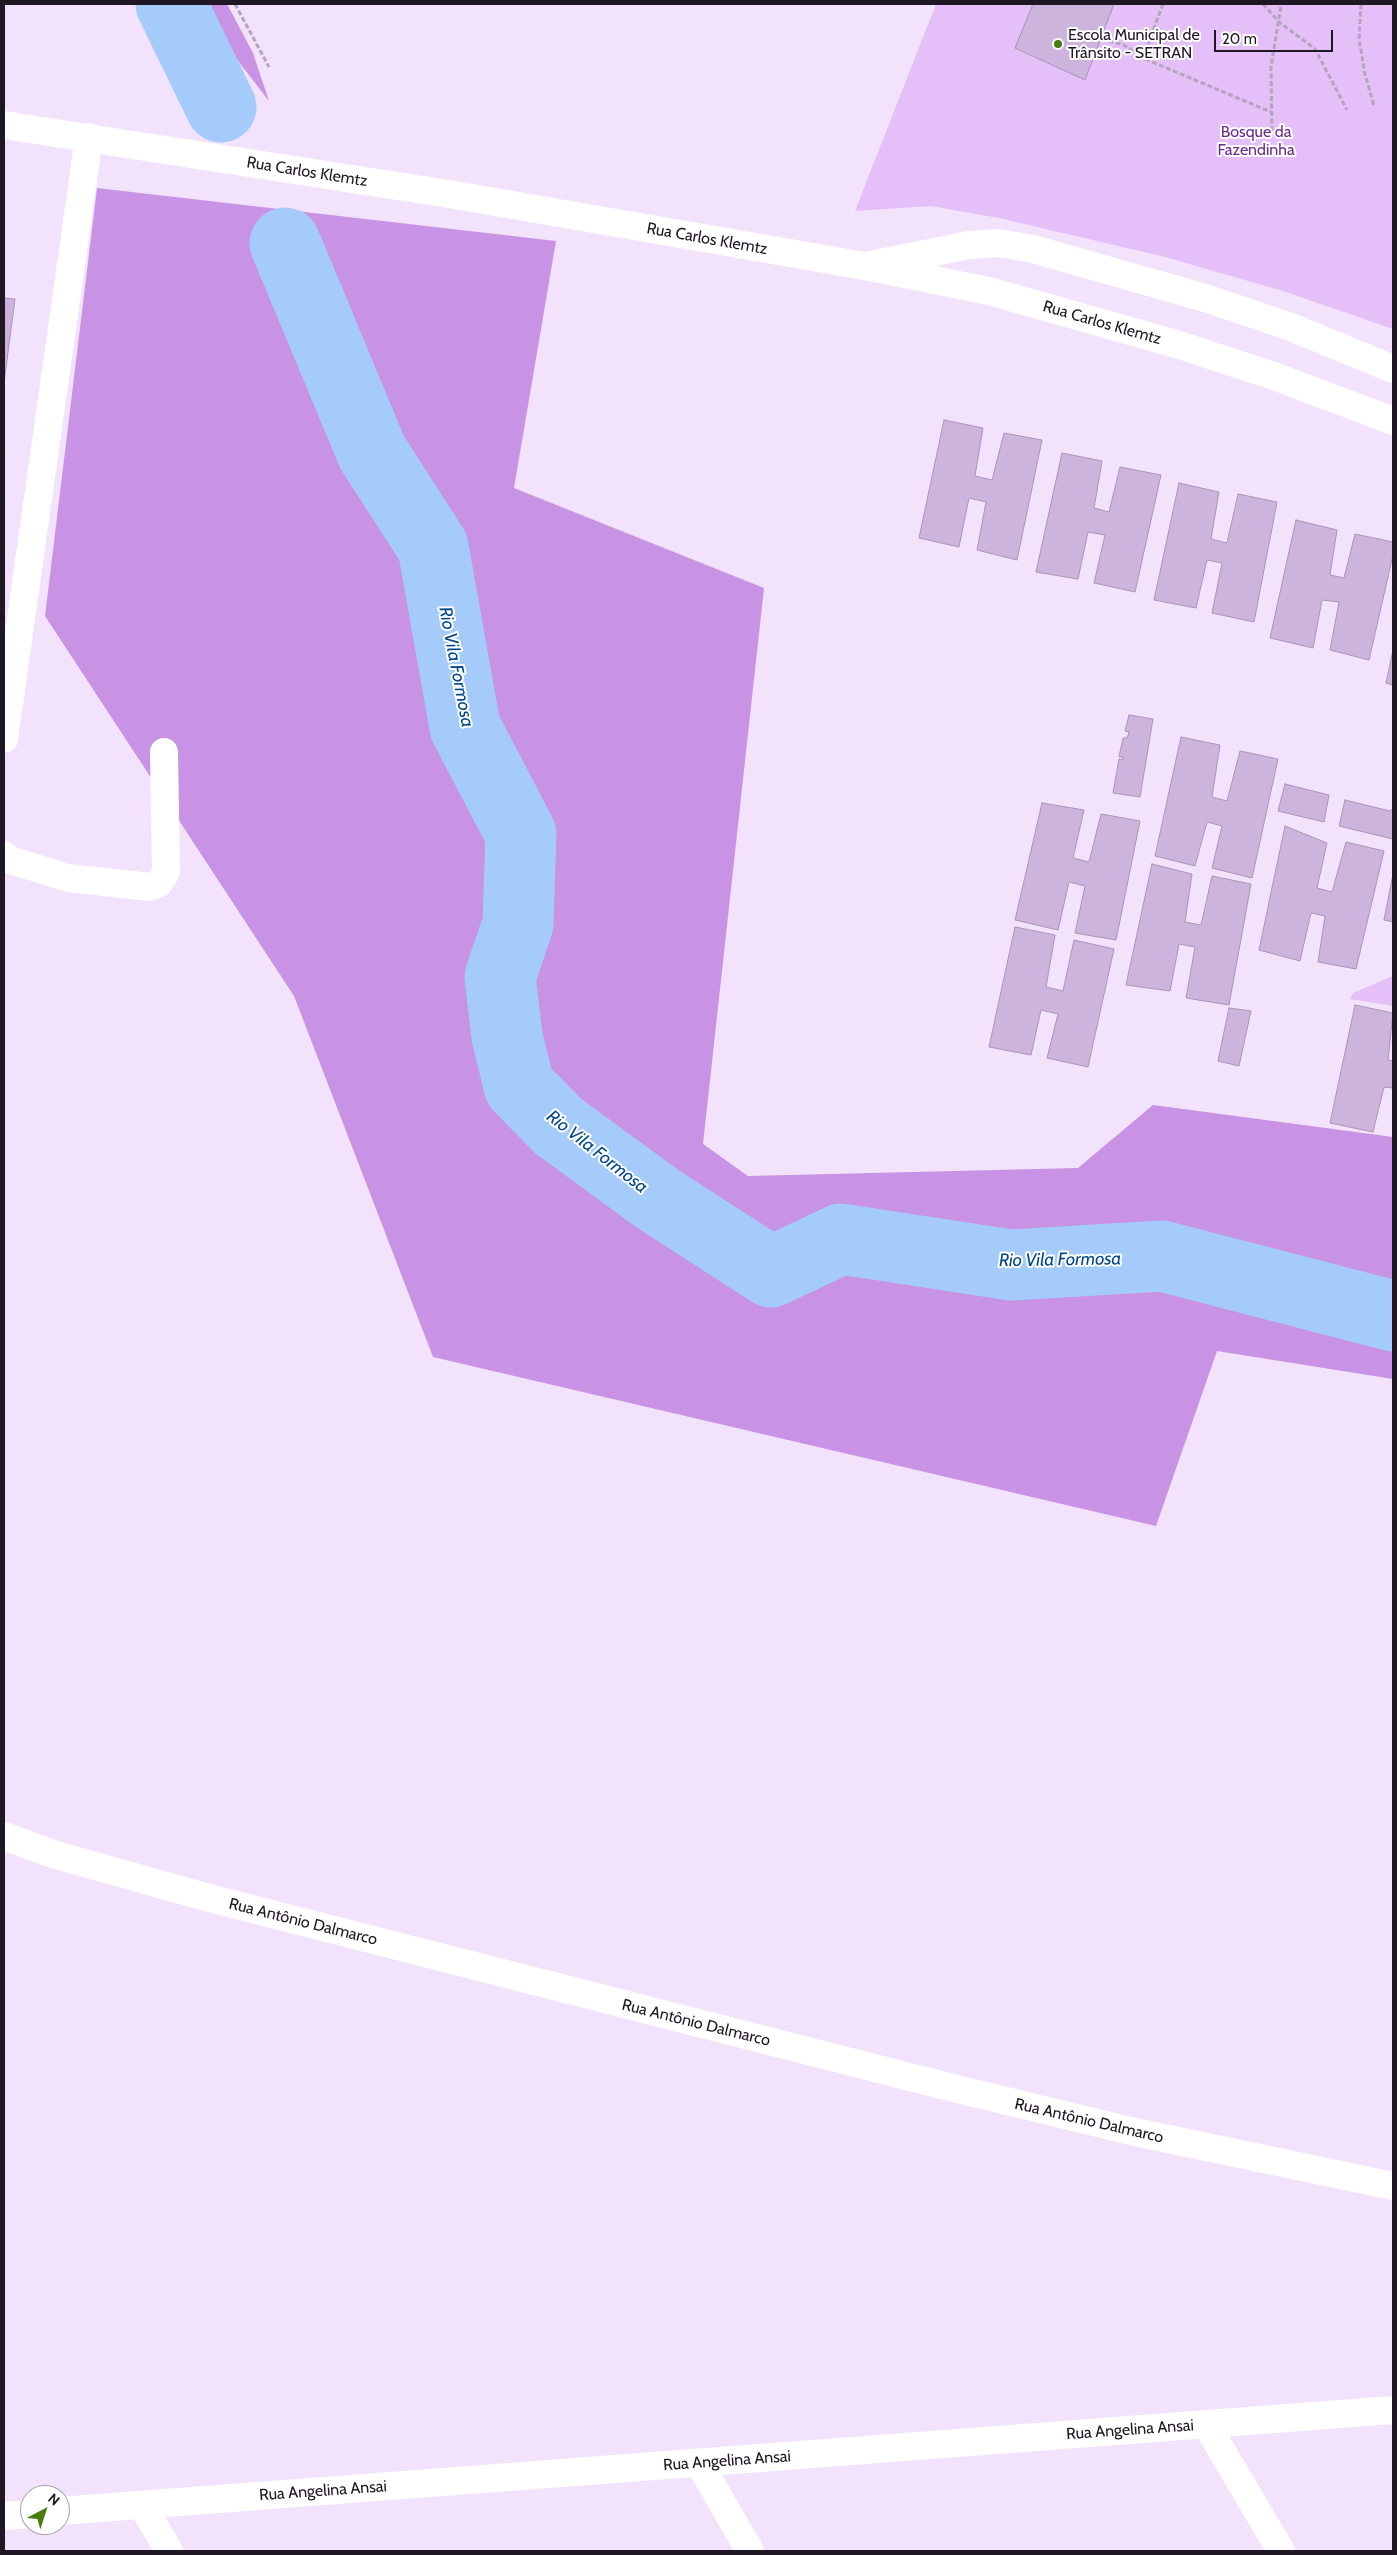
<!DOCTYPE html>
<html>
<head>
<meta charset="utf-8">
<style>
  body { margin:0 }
  #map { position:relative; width:1397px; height:2555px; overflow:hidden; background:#f2e2fb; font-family:Cabin,sans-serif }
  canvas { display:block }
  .frame { position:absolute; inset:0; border:5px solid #201725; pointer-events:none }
  .north { position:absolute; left:20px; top:2485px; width:50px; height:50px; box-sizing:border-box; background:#fff; border:1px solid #a6a2a8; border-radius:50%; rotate:40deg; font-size:14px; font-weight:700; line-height:20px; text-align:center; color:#201725 }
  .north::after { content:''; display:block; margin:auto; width:18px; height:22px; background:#487d10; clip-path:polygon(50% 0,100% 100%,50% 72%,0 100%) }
  .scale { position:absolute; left:1214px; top:30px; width:119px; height:22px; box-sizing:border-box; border:2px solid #201725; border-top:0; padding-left:6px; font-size:15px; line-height:18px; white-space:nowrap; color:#201725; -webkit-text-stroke:4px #fff; paint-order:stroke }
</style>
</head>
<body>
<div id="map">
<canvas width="1397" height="2555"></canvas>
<div class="frame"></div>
<div class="north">N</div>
<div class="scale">20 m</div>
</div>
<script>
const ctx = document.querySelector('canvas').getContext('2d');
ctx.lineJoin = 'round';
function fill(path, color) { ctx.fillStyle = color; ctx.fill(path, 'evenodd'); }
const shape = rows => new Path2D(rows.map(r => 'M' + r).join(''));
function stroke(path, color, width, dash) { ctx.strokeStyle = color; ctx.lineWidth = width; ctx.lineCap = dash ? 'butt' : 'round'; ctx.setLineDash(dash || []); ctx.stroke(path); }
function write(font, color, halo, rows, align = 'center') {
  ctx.font = font + ' Cabin,sans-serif'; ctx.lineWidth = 4; ctx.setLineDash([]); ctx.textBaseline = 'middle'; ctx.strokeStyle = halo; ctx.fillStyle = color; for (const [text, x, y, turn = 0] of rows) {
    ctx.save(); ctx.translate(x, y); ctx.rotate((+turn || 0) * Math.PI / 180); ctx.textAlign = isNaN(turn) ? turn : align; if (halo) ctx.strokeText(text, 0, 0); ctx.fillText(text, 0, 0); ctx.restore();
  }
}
fill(shape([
  [936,4,1393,4,1393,329,1283,291,1165,257,999,218,931,206,855,211],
  [1393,976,1393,1006,1350,999,1353,993]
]), '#e4bff8');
fill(shape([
  [194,4,227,4,253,53,269,101],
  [97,188,556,241,514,488,764,588,703,1144,748,1176,1078,1168,1153,1105,1393,1137,1393,1379,1217,1351,1156,1526,433,1357,294,996,45,616]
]), '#c892e5');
stroke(shape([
  [171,4,221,107],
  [285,243,372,452,433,547,465,727,521,834,518,924,500,977,507,1036,519,1086,558,1126,658,1199,771,1272,841,1239,1011,1265,1162,1256,1393,1316]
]), '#a4cbf9', 71);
const building = shape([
  [1033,4,1114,4,1085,80,1015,48,1033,4],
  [4,298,15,299,4,383,4,298],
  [944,420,983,428,975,476,992,480,1004,433,1042,440,1017,560,977,550,986,502,969,498,959,547,919,538,944,420],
  [1062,453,1102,461,1094,508,1109,512,1120,467,1161,475,1135,592,1094,583,1105,535,1088,532,1078,579,1036,572,1062,453],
  [1179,483,1219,492,1211,539,1227,543,1238,494,1277,502,1254,622,1212,613,1222,563,1207,560,1196,608,1154,600,1179,483],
  [1296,520,1337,530,1330,575,1344,578,1355,534,1393,542,1393,555,1369,660,1330,650,1339,602,1322,600,1313,648,1270,638,1296,520],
  [1393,650,1393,685,1386,683,1393,650],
  [1129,715,1153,719,1140,797,1113,793,1119,759,1123,760,1123,757,1119,757,1123,738,1127,738,1129,732,1125,731,1129,715],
  [1181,737,1220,745,1212,797,1227,801,1240,751,1278,759,1252,878,1212,868,1222,826,1207,822,1195,866,1155,856,1181,737],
  [1285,784,1329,795,1324,822,1278,811,1285,784],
  [1345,800,1390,811,1393,808,1393,839,1339,826,1345,800],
  [1042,803,1084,810,1073,858,1089,862,1101,814,1140,821,1116,940,1075,933,1085,886,1069,882,1058,930,1015,920,1042,803],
  [1285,826,1327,843,1317,888,1332,892,1346,842,1384,851,1356,969,1318,962,1325,916,1311,913,1300,961,1259,950,1285,826],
  [1152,864,1192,874,1185,922,1201,925,1212,876,1251,884,1229,1005,1186,998,1195,947,1179,944,1170,991,1126,985,1152,864],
  [1393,874,1393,922,1384,920,1393,874],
  [1015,927,1055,935,1046,987,1063,991,1074,940,1114,949,1088,1067,1047,1058,1058,1014,1041,1010,1031,1055,989,1047,1015,927],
  [1355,1005,1393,1013,1388,1060,1393,1061,1393,1088,1384,1087,1373,1132,1330,1123,1355,1005],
  [1229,1008,1251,1011,1239,1066,1218,1061,1229,1008]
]);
fill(building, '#cdb4dc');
stroke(building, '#ab93b9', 1);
stroke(shape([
  [235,4,269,67],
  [1163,4,1143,58,1271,112],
  [1263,4,1279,22,1315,49,1347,110],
  [1361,4,1359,39,1365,74,1374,106],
  [1101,39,1124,45,1143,58],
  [1272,131,1271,67,1281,6]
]), '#b3a5bb', 3, [5, 2.5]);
stroke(shape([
  [865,266,969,245,998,243,1033,249,1205,298,1291,327,1393,369],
  [4,739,89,137],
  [4,855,10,860,68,878,150,887,159,883,166,872,164,752],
  [4,1836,56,1855,209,1898,949,2087,1135,2132,1393,2186],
  [1206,2424,1281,2551],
  [699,2463,750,2551],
  [142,2505,169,2551],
  [60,2511,1393,2410],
  [4,2516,30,2514]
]), '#fff', 28);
stroke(shape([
  [4,125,449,194,865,266,989,291,1176,344,1274,376,1393,421]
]), '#fff', 28);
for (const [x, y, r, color] of [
  [1058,44,5,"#487d10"]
]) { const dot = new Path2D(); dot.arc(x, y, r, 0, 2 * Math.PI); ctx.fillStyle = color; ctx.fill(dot); stroke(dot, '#fff', 2); }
write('16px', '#201725', '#fff', [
  ["Escola Municipal de",1068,35],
  ["Trânsito - SETRAN",1068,53]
], 'left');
write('16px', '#6c2a8a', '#fff', [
  ["Bosque da",1256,132],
  ["Fazendinha",1256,150]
]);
write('16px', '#201725', '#fff', [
  ["Rua Carlos Klemtz",307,172,9],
  ["Rua Carlos Klemtz",707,239,10],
  ["Rua Carlos Klemtz",1102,323,16],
  ["Rua Antônio Dalmarco",303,1922,14],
  ["Rua Antônio Dalmarco",696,2023,14],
  ["Rua Antônio Dalmarco",1089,2121,13],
  ["Rua Angelina Ansai",1130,2430,-4],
  ["Rua Angelina Ansai",727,2461,-4],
  ["Rua Angelina Ansai",323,2491,-4]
]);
write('italic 18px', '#00488a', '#fff', [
  ["Rio Vila Formosa",456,667,79],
  ["Rio Vila Formosa",597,1152,38],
  ["Rio Vila Formosa",1060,1260,-1]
]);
</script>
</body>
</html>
